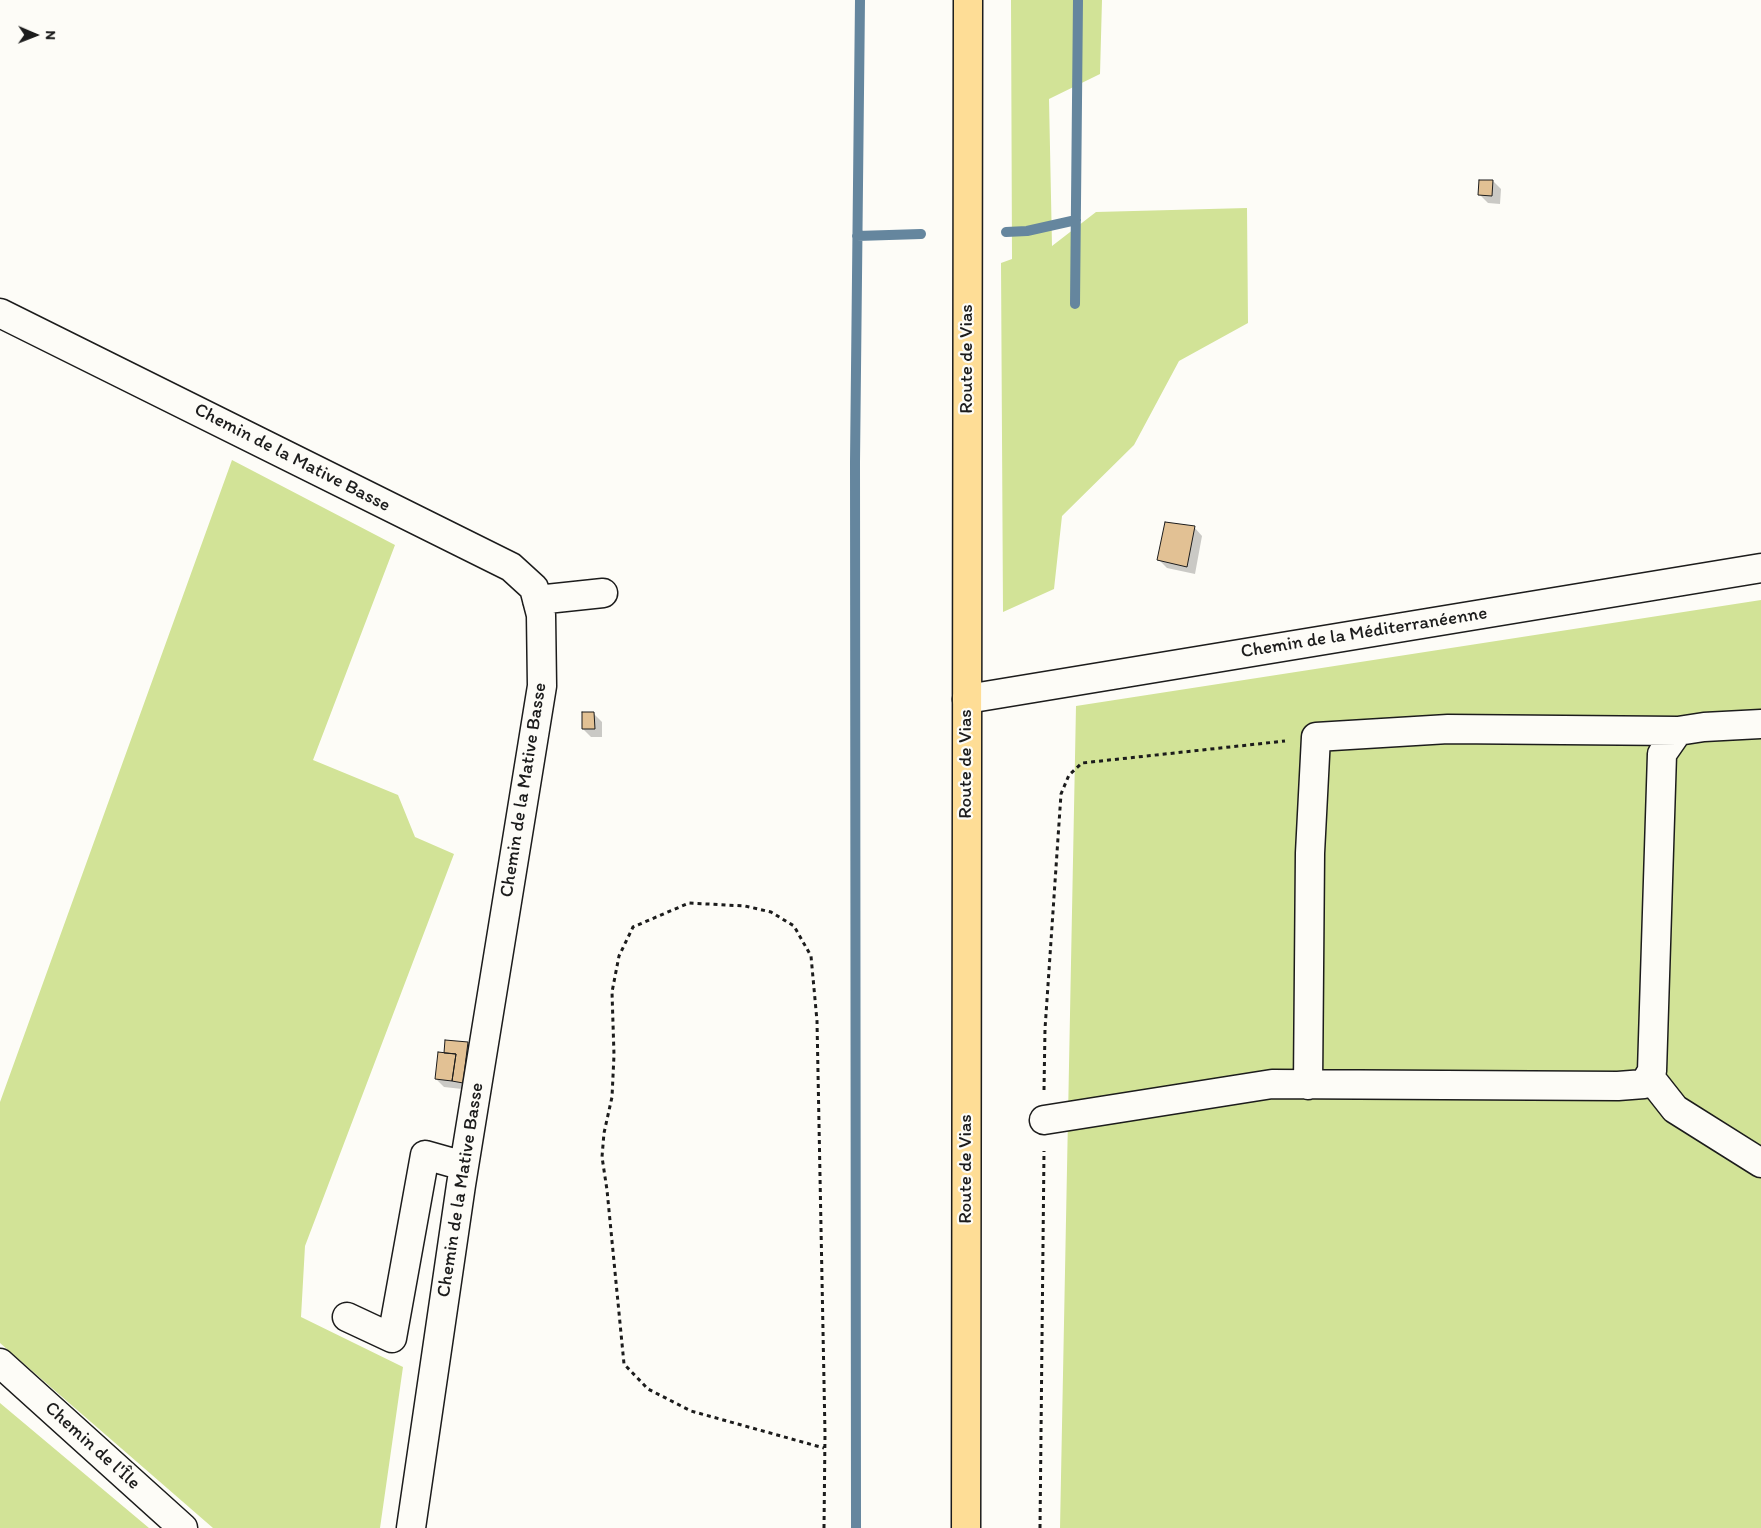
<!DOCTYPE html>
<html>
<head>
<meta charset="utf-8">
<style>
  body { margin:0 }
  #map { position:relative; width:1761px; height:1528px; overflow:hidden; background:#fdfcf7; font-family:Itim,sans-serif }
  canvas { display:block }
  .north { position:absolute; left:10px; top:10px; width:50px; height:50px; -webkit-text-stroke:4px #fdfcf7; paint-order:stroke; rotate:91deg; font-size:14px; font-weight:700; line-height:20px; text-align:center; color:#1c1c1c }
  .north::after { content:''; display:block; margin:auto; width:18px; height:22px; background:#1c1c1c; clip-path:polygon(50% 0,100% 100%,50% 72%,0 100%) }
</style>
</head>
<body>
<div id="map">
<canvas width="1761" height="1528"></canvas>
<div class="north">N</div>
</div>
<script>
const ctx = document.querySelector('canvas').getContext('2d');
ctx.lineJoin = 'round';
function fill(path, color) { ctx.fillStyle = color; ctx.fill(path, 'evenodd'); }
const shape = rows => new Path2D(rows.map(r => 'M' + r).join(''));
function stroke(path, color, width, dash) { ctx.strokeStyle = color; ctx.lineWidth = width; ctx.lineCap = dash ? 'butt' : 'round'; ctx.setLineDash(dash || []); ctx.stroke(path); }
function write(font, color, halo, rows, align = 'center') {
  ctx.font = font + ' Itim,sans-serif'; ctx.lineWidth = 4.5; ctx.setLineDash([]); ctx.textBaseline = 'middle'; ctx.strokeStyle = halo; ctx.fillStyle = color; for (const [text, x, y, turn = 0] of rows) {
    ctx.save(); ctx.translate(x, y); ctx.rotate((+turn || 0) * Math.PI / 180); ctx.textAlign = isNaN(turn) ? turn : align; if (halo) ctx.strokeText(text, 0, 0); ctx.fillText(text, 0, 0); ctx.restore();
  }
}
fill(shape([
  [1011,0,1102,0,1100,74,1049,99,1052,246,1096,212,1247,208,1248,323,1179,361,1134,445,1062,516,1054,589,1003,612,1001,263,1012,259],
  [232,460,395,545,313,760,398,795,415,837,454,854,305,1246,301,1317,403,1367,380,1528,213,1528,0,1343,0,1102],
  [1761,600,1761,1528,1060,1528,1076,706],
  [0,1403,149,1528,0,1528]
]), '#d2e397');
fill(shape([
  [1493,181,1501,189,1500,204,1488,203,1480,195],
  [1194,527,1202,536,1195,574,1167,568,1159,560],
  [594,714,602,722,602,737,591,737,583,729],
  [446,1041,468,1043,476,1051,471,1090,444,1087,436,1079,445,1054]
]), '#0003');
stroke(shape([
  [1006,232,1027,231,1076,220],
  [857,236,921,234],
  [1075,304,1078,0],
  [856,1528,855,462,860,0]
]), '#65869e', 10);
const building = shape([
  [1479,180,1493,180,1492,196,1478,195,1479,180],
  [1165,522,1195,526,1187,567,1157,560,1165,522],
  [582,712,594,712,595,729,582,729,582,712],
  [445,1040,468,1042,463,1083,452,1081,456,1054,444,1053,445,1040],
  [438,1052,456,1054,452,1081,435,1079,438,1052]
]);
fill(building, '#e2c194');
stroke(building, '#1c1c1c', 1);
const minor = shape([
  [0,313,511,567,534,588,541,615,542,686,461,1185,411,1528],
  [537,600,603,593],
  [967,699,1761,568],
  [1649,1076,1675,1109,1761,1163],
  [1308,1085,1310,853,1316,737,1448,729,1678,731],
  [1044,1120,1272,1084,1618,1086,1644,1084,1652,1071,1662,754,1678,731,1704,727,1761,724],
  [347,1317,392,1338,425,1155,464,1166],
  [0,1363,183,1528]
]);
const major = shape([
  [966,1528,968,0]
]);
stroke(minor, '#1c1c1c', 31);
stroke(major, '#1c1c1c', 31);
stroke(shape([
  [1044,1090,1045,1029,1061,794,1069,775,1082,763,1285,741],
  [824,1528,825,1434,817,1021,811,956,794,926,771,912,745,906,689,903,633,927,619,956,612,992,614,1055,612,1097,604,1133,602,1157,607,1190,624,1364,648,1389,691,1411,824,1448],
  [1040,1528,1044,1151]
]), '#1c1c1c', 3, [4, 4]);
stroke(minor, '#fdfcf7', 28);
stroke(major, '#fedd96', 28);
write('19px', '#1c1c1c', '#fdfcf7', [
  ["Route de Vias",967,359,-90],
  ["Chemin de la Mative Basse",292,458,27],
  ["Chemin de la Méditerranéenne",1364,633,-9],
  ["Route de Vias",966,764,-90],
  ["Chemin de la Mative Basse",524,790,-81],
  ["Route de Vias",966,1169,-90],
  ["Chemin de la Mative Basse",461,1190,-81],
  ["Chemin de l'Île",92,1446,42]
]);
</script>
</body>
</html>
